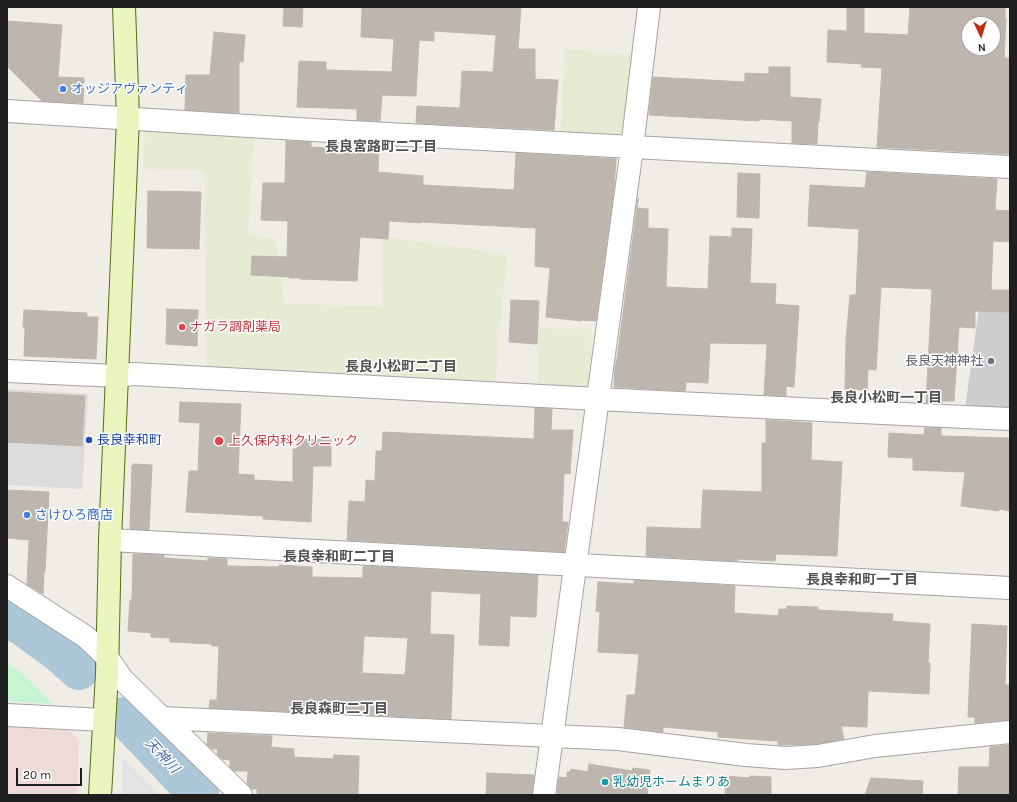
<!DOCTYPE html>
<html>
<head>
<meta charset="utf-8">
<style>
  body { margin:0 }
  #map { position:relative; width:1017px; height:802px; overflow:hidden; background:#efede6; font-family:Karla,sans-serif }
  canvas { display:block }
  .frame { position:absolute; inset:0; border:8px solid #1f1f1f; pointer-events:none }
  .north { position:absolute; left:961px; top:16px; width:40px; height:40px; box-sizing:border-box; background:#fff; border:1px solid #a5a5a5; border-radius:50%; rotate:176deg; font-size:11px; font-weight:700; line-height:16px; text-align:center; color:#1f1f1f }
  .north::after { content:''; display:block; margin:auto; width:14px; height:18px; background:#bb2d13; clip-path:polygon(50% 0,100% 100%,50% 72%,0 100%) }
  .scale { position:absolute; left:16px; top:768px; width:66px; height:18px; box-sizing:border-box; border:2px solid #1f1f1f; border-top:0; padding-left:5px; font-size:12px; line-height:14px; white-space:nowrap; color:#1f1f1f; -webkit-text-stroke:3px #fff; paint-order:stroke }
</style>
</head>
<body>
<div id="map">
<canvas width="1017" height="802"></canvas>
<div class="frame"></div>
<div class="north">N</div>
<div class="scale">20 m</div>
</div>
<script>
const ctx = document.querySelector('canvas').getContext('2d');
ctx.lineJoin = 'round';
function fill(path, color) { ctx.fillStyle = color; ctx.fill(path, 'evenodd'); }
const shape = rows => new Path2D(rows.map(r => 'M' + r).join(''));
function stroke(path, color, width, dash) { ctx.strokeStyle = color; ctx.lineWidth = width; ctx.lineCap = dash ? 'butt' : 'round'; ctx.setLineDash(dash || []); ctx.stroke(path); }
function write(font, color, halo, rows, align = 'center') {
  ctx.font = font + ' Karla,"Noto Sans JP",sans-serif'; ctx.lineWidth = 3; ctx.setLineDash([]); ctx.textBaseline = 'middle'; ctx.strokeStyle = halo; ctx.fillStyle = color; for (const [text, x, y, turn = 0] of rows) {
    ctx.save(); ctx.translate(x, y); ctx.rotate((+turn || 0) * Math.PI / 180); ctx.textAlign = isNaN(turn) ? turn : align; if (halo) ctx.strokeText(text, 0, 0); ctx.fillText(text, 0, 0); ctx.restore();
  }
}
fill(shape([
  [7,389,88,394,82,489,7,485]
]), '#dddcdc');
fill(shape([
  [7,727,69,730,79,740,77,795,7,795]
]), '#eedbd7');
fill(shape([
  [980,301,1010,305,1010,419,964,416]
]), '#cdcdcd');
fill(shape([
  [565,49,634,55,620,141,560,138],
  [145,129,254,135,248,234,276,239,284,303,383,307,382,236,507,254,495,385,206,371,204,170,143,169],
  [539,328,592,329,590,392,537,391]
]), '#e6ecd3');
fill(shape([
  [7,663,22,673,53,704,7,701]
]), '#c7f5d2');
fill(shape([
  [122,757,160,795,122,795]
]), '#e3e3e3');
stroke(shape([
  [7,617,23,626,61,654,79,670],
  [125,717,199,795]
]), '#abc7d8', 40);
const building = shape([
  [284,7,303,7,302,27,283,26,284,7],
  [362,7,521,7,518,49,535,49,535,79,558,80,554,130,416,123,417,106,460,108,462,71,493,72,496,35,434,31,434,41,419,40,416,96,382,95,380,121,357,120,357,109,297,107,299,61,326,62,326,70,392,72,394,39,361,37,362,7],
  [847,7,864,7,864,33,908,35,910,7,1005,7,1005,19,1006,19,1004,58,1010,58,1010,154,877,147,882,68,861,67,862,64,827,62,828,30,847,31,847,7],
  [969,24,993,24,993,48,969,48,969,24],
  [7,21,62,25,58,77,84,78,83,103,42,101,7,66,7,21],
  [214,32,245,35,243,62,239,62,239,113,185,110,186,75,210,75,214,32],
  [769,67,790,67,790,97,821,99,819,122,818,122,817,144,792,143,792,121,759,119,759,121,649,115,653,77,745,82,745,73,769,74,769,67],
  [286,141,311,142,311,147,355,150,356,145,379,146,378,172,423,176,423,185,514,190,516,153,616,159,614,188,596,321,581,320,581,321,546,317,550,268,535,266,536,228,421,222,421,223,389,221,388,239,360,237,357,281,300,279,301,278,289,278,289,277,251,275,252,256,287,257,288,221,261,220,263,183,285,183,286,141],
  [867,172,997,179,995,210,1010,211,1010,242,993,241,991,290,1010,290,1010,312,975,311,975,328,959,327,954,401,942,401,942,403,926,403,932,289,881,287,876,370,868,369,867,390,845,389,846,339,850,295,856,295,859,229,808,226,810,185,865,188,867,172],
  [738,173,760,174,759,218,737,217,738,173],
  [148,191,201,192,199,249,147,248,148,191],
  [638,199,637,208,648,209,648,228,668,229,666,287,708,289,710,236,732,237,732,228,752,229,750,283,776,284,775,304,799,306,794,387,786,386,786,396,764,395,767,344,710,343,708,383,686,382,685,391,614,387,615,366,617,359,638,199],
  [511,300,539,301,537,344,509,342,511,300],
  [167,309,198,310,197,346,166,344,167,309],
  [24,310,87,313,87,317,98,317,96,359,24,356,25,327,23,327,24,310],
  [7,392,85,396,82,446,7,442,7,392],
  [180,402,241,404,238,474,254,475,254,480,293,482,293,449,297,449,297,439,331,440,331,466,313,466,311,522,263,519,263,516,186,512,189,471,198,471,200,423,179,422,180,402],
  [535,408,552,409,551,430,573,430,570,474,564,473,562,522,568,522,564,552,347,540,349,501,365,502,366,480,375,481,376,451,382,451,383,432,534,439,535,408],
  [766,420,812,423,811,460,842,462,837,556,776,554,775,561,737,559,737,561,646,556,647,527,701,529,703,490,762,492,762,443,766,443,766,420],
  [925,428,941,428,941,436,1010,438,1010,511,999,509,999,511,961,506,965,472,913,470,913,458,888,457,889,433,924,435,925,428],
  [134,464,152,465,149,530,130,529,132,465,134,465,134,464],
  [7,490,49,492,45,572,44,572,43,594,27,584,29,540,7,538,7,490],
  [133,554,164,555,164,558,208,561,208,558,227,559,227,566,279,567,279,565,312,567,312,577,363,578,363,566,538,575,536,617,510,616,509,646,479,645,481,594,431,591,430,634,454,635,451,719,370,715,370,712,324,710,324,713,209,708,210,700,217,700,219,646,212,646,212,644,170,642,170,638,151,637,151,633,128,631,130,600,132,600,133,554],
  [364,636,408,638,405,675,362,673,364,636],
  [634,580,735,586,734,613,778,616,779,609,787,609,787,606,818,607,818,610,893,614,892,621,930,624,928,663,930,663,929,694,868,691,867,727,841,726,844,739,817,744,778,745,778,741,718,737,718,732,663,727,663,732,624,727,627,695,635,695,639,654,598,652,600,612,596,611,598,582,634,584,634,580],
  [972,624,1007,626,1005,685,1010,685,1010,720,975,723,975,717,968,717,972,624],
  [208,733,272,736,271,747,294,749,294,757,333,759,334,755,359,756,358,795,257,795,257,789,251,789,247,784,248,771,234,771,230,767,230,760,222,759,217,754,218,749,212,749,207,745,208,733],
  [1010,745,1010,795,958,795,959,767,989,767,990,747,1010,745],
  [589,764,632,771,633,768,650,770,647,795,557,795,559,777,567,778,567,772,570,772,571,769,588,772,589,764],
  [487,773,534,775,532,795,486,795,487,773],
  [726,776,750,778,750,776,771,777,771,795,725,795,726,776],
  [871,778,923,781,922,795,865,795,871,778]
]);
fill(building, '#bcb6af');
stroke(building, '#bfb6aa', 1);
const street = shape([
  [7,111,313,130,1010,167],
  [7,371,118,376,133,374,597,399,964,417,1010,419],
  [110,540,1010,588],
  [7,586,86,637,107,657,122,679,241,795],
  [7,715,104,720],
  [162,718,618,739,746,755,786,758,818,756,875,746,1010,732],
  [544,795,632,148,649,7]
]);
const secondary = shape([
  [100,795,107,674,110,540,128,118,124,7]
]);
stroke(street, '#a3a3a3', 24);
stroke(secondary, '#546d0f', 24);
stroke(street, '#fff', 22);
stroke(secondary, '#e9f4bf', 22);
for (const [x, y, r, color] of [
  [63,89,4,"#3f7fe0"],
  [182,327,4,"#e0444e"],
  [991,361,4,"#6b7280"],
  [89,440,4,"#1a4fb4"],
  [219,441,5,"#e0444e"],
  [27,515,4,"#3f7fe0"],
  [605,782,4,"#0f9aa8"]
]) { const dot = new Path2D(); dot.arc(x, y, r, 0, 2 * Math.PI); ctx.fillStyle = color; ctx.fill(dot); stroke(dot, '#fff', 1.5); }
write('13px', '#366cbe', '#fff', [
  ["オッジアヴァンティ",71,89],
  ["さけひろ商店",35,515]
], 'left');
write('13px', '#be3a42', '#fff', [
  ["ナガラ調剤薬局",190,327],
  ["上久保内科クリニック",228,441]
], 'left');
write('13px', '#5b616d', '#fff', [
  ["長良天神神社",983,361]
], 'right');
write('13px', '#164399', '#fff', [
  ["長良幸和町",97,440]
], 'left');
write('13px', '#0d838f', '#fff', [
  ["乳幼児ホームまりあ",613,782]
], 'left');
write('bold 14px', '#525252', '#fff', [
  ["長良宮路町二丁目",381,147],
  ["長良小松町二丁目",401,367],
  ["長良小松町一丁目",886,398],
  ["長良幸和町二丁目",339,557],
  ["長良幸和町一丁目",862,580],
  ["長良森町二丁目",339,709]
]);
write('italic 14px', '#5470a6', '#fff', [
  ["天神川",162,756,47]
]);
</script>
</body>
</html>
